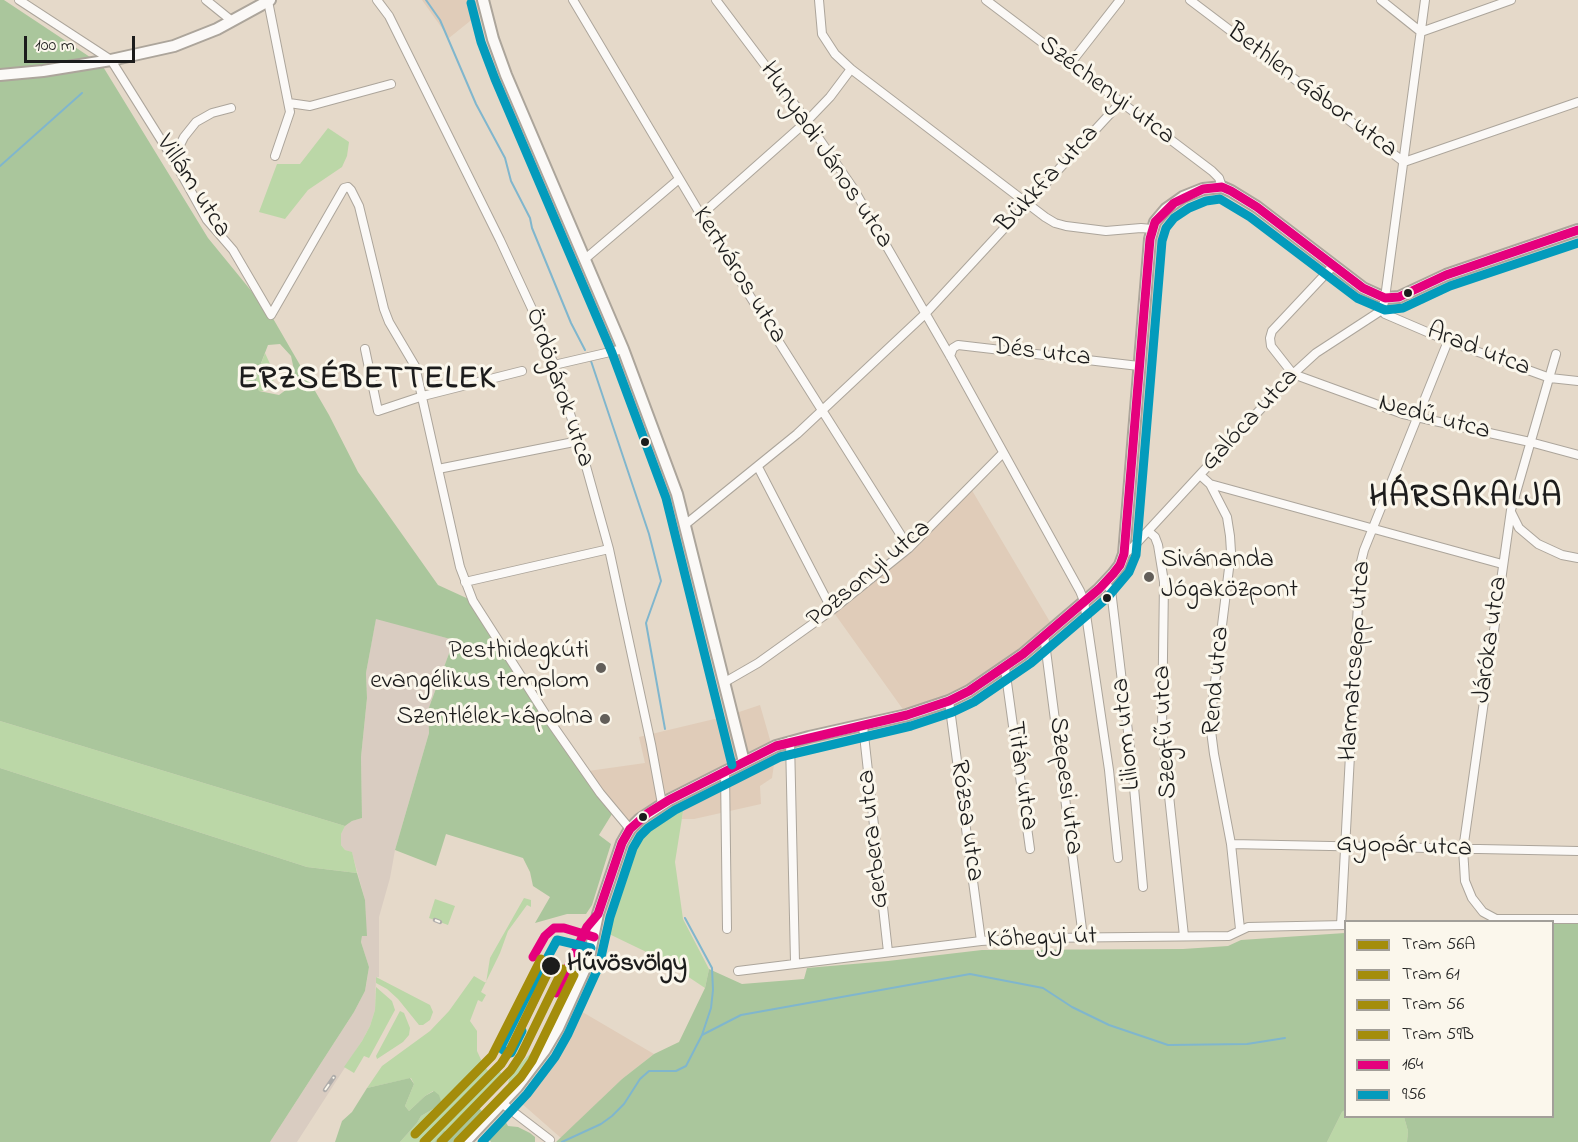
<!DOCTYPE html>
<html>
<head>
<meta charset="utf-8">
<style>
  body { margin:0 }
  #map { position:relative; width:1578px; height:1142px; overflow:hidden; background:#e5d9c9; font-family:"Indie Flower",sans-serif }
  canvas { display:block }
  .legend { position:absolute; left:1344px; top:920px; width:210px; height:198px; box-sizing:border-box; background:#fbf7ec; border:2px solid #a29f99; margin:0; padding:8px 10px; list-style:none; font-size:18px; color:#1c1c1c }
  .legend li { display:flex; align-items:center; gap:12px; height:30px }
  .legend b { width:30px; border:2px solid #a29f99 }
  .scale { position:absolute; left:24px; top:36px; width:111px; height:27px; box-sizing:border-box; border:3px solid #1c1c1c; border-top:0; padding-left:8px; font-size:18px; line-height:21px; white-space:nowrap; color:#1c1c1c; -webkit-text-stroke:4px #fbf7ec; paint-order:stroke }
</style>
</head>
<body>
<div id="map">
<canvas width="1578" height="1142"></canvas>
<ul class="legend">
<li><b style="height:8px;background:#a48d0b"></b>Tram 56A</li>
<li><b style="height:8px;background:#a48d0b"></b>Tram 61</li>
<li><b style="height:8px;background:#a48d0b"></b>Tram 56</li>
<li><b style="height:8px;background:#a48d0b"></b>Tram 59B</li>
<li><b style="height:8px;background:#e5007d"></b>164</li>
<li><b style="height:8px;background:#039bbc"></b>956</li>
</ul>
<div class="scale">100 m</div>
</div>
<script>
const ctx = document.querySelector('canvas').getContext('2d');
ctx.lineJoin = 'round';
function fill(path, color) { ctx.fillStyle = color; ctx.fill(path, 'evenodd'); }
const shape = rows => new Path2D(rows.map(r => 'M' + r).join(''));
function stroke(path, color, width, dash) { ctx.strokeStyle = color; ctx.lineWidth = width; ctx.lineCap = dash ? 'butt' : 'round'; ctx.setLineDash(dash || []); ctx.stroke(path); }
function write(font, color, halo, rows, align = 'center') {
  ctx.font = font + ' "Indie Flower",sans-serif'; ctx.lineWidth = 6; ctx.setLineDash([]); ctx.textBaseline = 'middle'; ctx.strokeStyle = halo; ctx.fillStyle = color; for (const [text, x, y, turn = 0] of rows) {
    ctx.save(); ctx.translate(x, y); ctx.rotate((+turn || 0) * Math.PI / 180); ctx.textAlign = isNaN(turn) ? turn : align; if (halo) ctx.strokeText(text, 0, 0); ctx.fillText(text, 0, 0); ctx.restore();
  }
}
fill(shape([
  [422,0,477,0,480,13,449,38],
  [970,487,1053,627,1005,668,907,715,832,610,909,548],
  [760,705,775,757,772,778,760,786,761,804,694,819,682,819,685,799,649,822,634,839,599,797,581,772,645,763,639,737,727,716],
  [579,1010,654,1054,622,1079,561,1138,520,1102,561,1044]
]), '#e0ccb9');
fill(shape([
  [376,618,454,640,428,710,429,733,395,850,390,878,379,917,379,977,376,977,375,1010,370,1026,362,1041,297,1142,270,1142,354,1012,365,991,367,980,369,967,361,942,362,935,366,936,365,900,352,853,345,850,341,845,341,834,345,826,352,821,362,818,361,757,367,698,366,673]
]), '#d9ccc1');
fill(shape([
  [328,128,349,142,347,156,342,167,308,190,285,219,259,212,277,164,300,164],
  [265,353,275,375,272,385,267,391,259,391,256,383,258,372],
  [0,721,345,826,341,834,341,845,345,850,352,852,357,873,307,867,0,768],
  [685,799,675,862,683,919,709,969,705,988,663,960,607,933,620,872,629,847,649,822],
  [524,898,531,900,531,907,527,905,508,931,500,953,481,992,486,995,482,1002,478,1000,470,1021,477,1031,477,1051,483,1064,489,1072,495,1066,503,1075,434,1142,400,1142,417,1123,421,1116,442,1104,433,1091,425,1096,409,1111,405,1106,414,1084,411,1078,367,1088,382,1066,430,1031,449,1011,474,976,486,983,490,958],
  [435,899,455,906,448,925,429,918],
  [581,948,585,950,579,968,546,1040,507,1093,502,1090,508,1084,511,1071,513,1071,532,1052,543,1034],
  [376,977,430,1005,433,1012,430,1020,423,1025,419,1025,398,999,387,989,376,983],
  [376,987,392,1001,395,1010,369,1058,364,1056,354,1073,344,1067,362,1041,370,1026,375,1010],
  [400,1011,404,1013,410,1028,409,1035,403,1042,377,1059,376,1056],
  [1345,1110,1346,1116,1404,1117,1408,1131,1407,1142,1327,1142,1342,1112]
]), '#bbd7a7');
fill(shape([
  [0,0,4,0,102,65,208,238,271,315,329,415,358,472,438,585,473,601,599,797,612,814,599,835,611,844,592,905,586,914,567,914,535,923,550,897,533,886,530,872,523,858,446,834,436,866,395,850,429,733,428,710,454,640,376,619,366,673,367,698,361,757,362,818,352,821,345,826,0,721],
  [280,344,291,356,294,370,290,387,279,395,259,391,256,383,258,371,268,345],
  [0,768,307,867,357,873,365,900,367,936,362,936,361,942,369,967,365,991,354,1012,270,1142,0,1142],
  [1578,914,1578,1142,1407,1142,1408,1131,1404,1117,1552,1116,1552,922,1492,921,1496,917],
  [1345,933,1345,1110,1342,1112,1327,1142,556,1142,622,1079,654,1054,679,1042,705,988,709,969,742,984,804,979,807,968,888,961,982,950,1183,949,1228,946,1241,940],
  [410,1078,414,1084,405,1106,409,1111,425,1096,434,1091,439,1095,442,1104,421,1116,417,1123,400,1142,335,1142,342,1121,352,1112,367,1088],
  [478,1107,484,1113,454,1142,434,1142,444,1131,449,1133],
  [504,1119,508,1126,518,1127,530,1133,535,1137,535,1142,491,1142,489,1139,492,1129]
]), '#aac69c');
stroke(shape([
  [426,0,440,20,476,104,505,158,511,181,530,218,532,228,571,323,585,350],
  [0,166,82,93],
  [591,361,649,534,661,581,646,623,665,729],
  [702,1035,741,1015,970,974,1043,988,1072,1007,1109,1025,1168,1045,1247,1044,1285,1038],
  [562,1142,601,1124,612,1116,624,1104,640,1079,649,1071,676,1071,686,1066,702,1035,711,1008,713,990,712,968,685,918]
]), '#80b6cd', 2);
const street = shape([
  [19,0,111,60,173,159,207,220,233,250,271,315,344,188,348,187,351,190,359,206,384,309,389,322,415,366,460,567,473,601,549,720,600,793,630,829],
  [206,0,232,21],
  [377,0,389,16,500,240,539,324,554,365,579,441,609,549,651,744,662,804],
  [573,0,736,274,909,548],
  [716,0,807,121,853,188,950,356,1080,591,1084,601,1109,770,1118,858],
  [819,0,822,34,835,54,851,69,1045,217,1055,223,1066,226,1106,231,1141,228,1152,229],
  [986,0,1212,171,1219,178,1222,187],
  [1190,0,1404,162],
  [1381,0,1421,32],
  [268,1,290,112,275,156],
  [1421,32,1511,0],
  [1070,64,1120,0],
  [289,103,310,106,391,84],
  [173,159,184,137,196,122,212,113,231,108],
  [1404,162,1578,102],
  [701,215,807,121,830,97,851,69],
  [585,259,679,179],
  [1333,266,1272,331,1270,338,1271,346,1293,374,1403,414,1530,442,1578,455],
  [1382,310,1385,314,1448,341,1550,378,1578,381],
  [365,349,378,411,423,396,522,371],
  [1556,354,1511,510,1463,850,1464,864,1465,881,1472,898,1483,912,1496,919,1578,919],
  [950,356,953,348,958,345,1139,366],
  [554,365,623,349],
  [758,467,832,610],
  [438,469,579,441],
  [1200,475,1210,484,1227,517,1230,536,1231,552,1210,723,1214,754,1231,844,1240,929],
  [1210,484,1502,564],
  [1511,512,1519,528,1538,544,1562,555,1578,558],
  [686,524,797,434,925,314,1120,103],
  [1148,531,1155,537,1158,545,1164,582,1162,730,1184,936],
  [1124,554,1133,547,1293,374,1316,353,1382,310,1385,298,1425,0],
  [465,582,609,549],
  [1105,583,1111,590,1132,765,1143,887],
  [1044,635,1083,937],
  [1005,668,1030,849],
  [725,682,758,663,832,610,909,548,1003,453],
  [949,701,981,941],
  [863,726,888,952],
  [790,741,795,962],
  [725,771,727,929],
  [1231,844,1578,851],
  [1341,925,1360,566,1364,550,1448,341],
  [738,971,981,941,1035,938,1229,936,1248,927,1346,925],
  [503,1104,550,1140]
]);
const secondary = shape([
  [483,0,493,39,506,75,623,349,677,494,744,762],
  [0,75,43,71,111,60,174,46,217,29,270,0],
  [465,1142,517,1087,545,1050,558,1028,588,962,598,914,622,843,630,829,640,819,669,800,776,746,809,737,907,715,949,701,969,691,1023,654,1099,589,1113,574,1120,565,1124,554,1150,239,1155,222,1166,209,1183,197,1203,189,1222,187,1231,191,1257,207,1363,288,1385,298,1399,297,1446,275,1578,230]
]);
stroke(street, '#aca59b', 10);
stroke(secondary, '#aca59b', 14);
stroke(street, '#fbf9f7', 8);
stroke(secondary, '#fbf9f7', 10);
stroke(shape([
  [518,1042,555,965]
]), '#aeacaa', 1.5);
const rail = shape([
  [435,920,440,922],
  [325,1090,334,1077]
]);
stroke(rail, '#aeacaa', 4.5);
stroke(rail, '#fbf7ec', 2, [7]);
stroke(shape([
  [533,957,545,936,554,928,564,928,594,937],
  [556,993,587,927,598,914,622,843,630,829,648,813,669,800,776,746,907,715,949,701,969,691,1023,654,1099,589,1113,574,1120,565,1124,554,1150,239,1155,222,1174,203,1203,189,1222,187,1231,191,1257,207,1363,288,1385,298,1399,297,1446,275,1578,230]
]), '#e5007d', 9);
stroke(shape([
  [471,3,481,42,495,79,612,353,666,498,732,765],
  [522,1031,511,1053,507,1053,502,1049,501,1047,525,999,557,940,591,948],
  [482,1142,527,1094,555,1057,568,1034,599,966,610,917,633,848,640,836,648,828,675,810,780,757,911,726,953,712,974,702,1031,663,1107,598,1129,572,1136,555,1162,241,1166,228,1174,218,1189,208,1206,201,1220,199,1250,217,1357,298,1385,310,1403,308,1450,286,1578,243]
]), '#039bbc', 9);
stroke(shape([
  [424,1142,501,1064,510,1050,552,964]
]), '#a48d0b', 9);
stroke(shape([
  [441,1142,511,1070,521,1055,563,969]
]), '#a48d0b', 9);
stroke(shape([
  [415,1134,492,1056,541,959]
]), '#a48d0b', 9);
stroke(shape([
  [458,1142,521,1077,532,1061,574,975]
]), '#a48d0b', 9);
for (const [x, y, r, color] of [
  [1408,293,5,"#1c1c1c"],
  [645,442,5,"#1c1c1c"],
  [1149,577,6,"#625e59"],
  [1107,598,5,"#1c1c1c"],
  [601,668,6,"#625e59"],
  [605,719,6,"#625e59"],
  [643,817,5,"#1c1c1c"],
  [551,966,10,"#1c1c1c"]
]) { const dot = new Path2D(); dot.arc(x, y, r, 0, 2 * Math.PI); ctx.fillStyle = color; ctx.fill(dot); stroke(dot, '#fbf7ec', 2); }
write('26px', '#1c1c1c', '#fbf7ec', [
  ["Széchenyi utca",1106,92,37],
  ["Bethlen Gábor utca",1311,92,37],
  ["Hunyadi János utca",825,156,56],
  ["Bükkfa utca",1049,180,-47],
  ["Villám utca",192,187,57],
  ["Kertváros utca",738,276,58],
  ["Arad utca",1478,351,21],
  ["Dés utca",1041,354,7],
  ["Ördögárok utca",558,388,71],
  ["Nedű utca",1434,419,15],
  ["Galóca utca",1251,421,-47],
  ["Pozsonyi utca",870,575,-40],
  ["Járóka utca",1492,640,-82],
  ["Harmatcsepp utca",1357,661,-86],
  ["Rend utca",1218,681,-85],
  ["Szegfű utca",1167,732,-93],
  ["Liliom utca",1128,734,-96],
  ["Titán utca",1020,776,82],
  ["Szepesi utca",1064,786,83],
  ["Rózsa utca",965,821,82],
  ["Gerbera utca",875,839,-96],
  ["Gyopár utca",1404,848,2],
  ["Kőhegyi út",1042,940,-2]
]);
write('26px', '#1c1c1c', '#fbf7ec', [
  ["Sivánanda",1161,562,"left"],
  ["Jógaközpont",1161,592,"left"],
  ["Pesthidegkúti",589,653],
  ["evangélikus templom",589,683],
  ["Szentlélek-kápolna",593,719]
], 'right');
write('bold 26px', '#1c1c1c', '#fbf7ec', [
  ["Hűvösvölgy",567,966]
], 'left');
ctx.letterSpacing = '1.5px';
write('bold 32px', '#1c1c1c', '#fbf7ec', [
  ["ERZSÉBETTELEK",367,382],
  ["HÁRSAKALJA",1466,500]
]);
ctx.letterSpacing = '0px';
</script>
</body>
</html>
